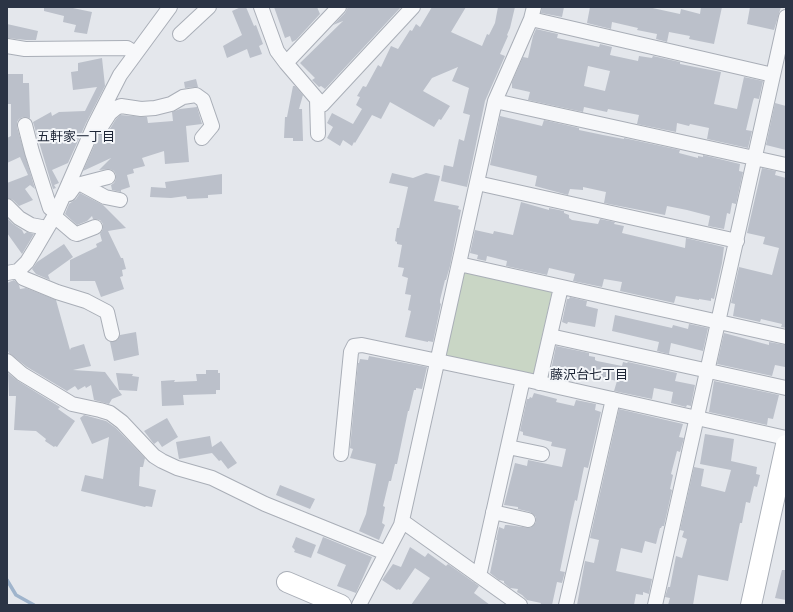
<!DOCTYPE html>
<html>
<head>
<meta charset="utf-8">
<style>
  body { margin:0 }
  #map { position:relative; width:793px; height:612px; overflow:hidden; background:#e4e7ec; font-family:"PT Sans",sans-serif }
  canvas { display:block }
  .frame { position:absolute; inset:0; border:8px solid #2b3445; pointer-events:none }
</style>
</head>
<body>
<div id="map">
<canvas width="793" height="612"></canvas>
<div class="frame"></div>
</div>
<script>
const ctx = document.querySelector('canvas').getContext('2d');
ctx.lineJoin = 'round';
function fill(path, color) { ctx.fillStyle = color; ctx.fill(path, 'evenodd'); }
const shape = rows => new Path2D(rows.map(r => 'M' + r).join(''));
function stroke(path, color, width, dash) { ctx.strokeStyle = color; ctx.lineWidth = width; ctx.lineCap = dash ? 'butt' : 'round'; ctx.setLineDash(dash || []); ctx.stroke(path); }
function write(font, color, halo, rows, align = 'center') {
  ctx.font = font + ' "PT Sans","Noto Sans JP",sans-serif'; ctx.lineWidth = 4; ctx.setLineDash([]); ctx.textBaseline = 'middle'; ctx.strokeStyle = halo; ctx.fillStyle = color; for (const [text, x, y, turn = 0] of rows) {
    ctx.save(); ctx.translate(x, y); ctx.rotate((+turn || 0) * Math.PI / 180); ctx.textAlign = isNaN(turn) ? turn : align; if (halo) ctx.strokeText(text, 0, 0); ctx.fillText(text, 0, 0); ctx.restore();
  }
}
fill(shape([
  [463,272,552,292,533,376,445,356]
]), '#c9d6c5');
stroke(shape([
  [7,580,16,595,34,605]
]), '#9fb4cc', 3.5);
fill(shape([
  [44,7,68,7,92,12,87,34,74,32,76,25,63,22,64,16,44,11],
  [241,7,246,7,254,26,256,25,263,44,259,46,262,54,250,58,247,49,227,58,223,46,242,35,232,11],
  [274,7,317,7,320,14,296,40,292,42,290,36,285,38],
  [348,7,401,7,325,89,321,86,319,87,312,80,315,78,300,63,343,21,333,25,345,13],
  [432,7,466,7,451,32,482,46,487,34,489,35,495,23,498,7,515,7,510,28,507,35,508,36,500,54,505,56,485,101,467,187,441,181,444,165,453,167,459,139,464,141,470,115,463,113,469,88,452,81,458,67,432,78,423,91,450,106,441,120,439,119,434,127,390,102,381,119,372,115,355,143,354,142,352,146,343,140,340,146,327,138,333,127,327,123,332,113,353,124,362,109,356,105,360,97,357,96,363,86,366,87,378,65,381,67,391,46,398,49,410,30,412,31,416,24,420,27],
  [542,7,564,7,562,17,541,13],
  [590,7,648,7,680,14,681,9,700,14,701,7,722,7,714,44,689,39,690,36,669,32,667,42,656,39,657,34,637,30,638,28,612,22,611,29,587,23],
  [750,7,781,7,774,30,747,24],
  [7,24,38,31,36,40,26,40,7,38],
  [536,29,558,34,557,38,599,47,600,44,612,47,610,55,638,61,639,56,652,58,653,56,680,62,680,64,721,72,714,104,737,109,744,77,763,81,759,99,754,98,753,101,746,130,752,131,748,148,707,139,709,128,690,124,689,126,677,123,676,132,637,124,639,115,608,109,607,112,584,107,583,112,528,100,530,92,512,88,512,82,523,57,528,58,533,36],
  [588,66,610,71,605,91,584,86],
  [102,58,105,86,86,123,68,163,52,170,59,183,54,185,56,188,53,189,33,122,51,112,52,116,59,112,85,111,97,87,73,90,71,72,78,71,78,63],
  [7,74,23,74,23,83,29,83,30,118,23,117,19,119,17,122,17,127,35,189,30,185,25,189,33,200,19,206,13,200,7,198,7,183,28,175,20,157,7,163,7,138,11,136,11,104,7,104],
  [196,79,198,87,185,88,184,82],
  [293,86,295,86,303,95,299,109,302,109,303,141,293,141,293,138,284,138,285,117,287,117],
  [775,103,786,106,786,150,766,145],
  [197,107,202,124,186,126,189,162,165,164,164,151,142,158,145,166,133,169,134,173,127,175,130,187,121,190,121,192,112,190,111,185,114,183,116,179,116,175,114,171,110,169,99,170,111,158,83,171,99,135,105,135,108,132,116,119,120,115,147,117,148,123,173,121,172,112,180,109],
  [500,116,542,126,544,120,579,128,579,130,603,135,624,139,624,138,680,150,679,153,698,158,698,156,703,157,703,155,740,164,739,171,743,172,736,204,732,203,730,214,727,213,724,229,708,226,710,216,687,210,667,206,665,215,604,203,606,192,583,187,583,190,570,189,568,195,535,186,537,176,490,165],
  [762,168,776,171,775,175,786,178,786,328,781,327,782,324,761,319,760,322,733,316,735,304,731,303,739,267,772,275,779,248,763,244,765,237,747,233],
  [392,173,413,178,426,173,440,176,434,201,459,206,458,209,461,210,450,266,446,280,445,280,440,300,440,303,441,304,433,342,428,341,428,342,405,337,411,311,408,310,411,295,405,294,408,278,402,276,404,268,398,267,402,245,397,244,397,242,395,241,397,228,399,228,408,187,389,183],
  [222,174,222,194,208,195,208,198,187,199,186,196,171,198,150,197,151,187,166,188,165,182],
  [80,193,103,205,126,228,108,231,121,258,123,258,126,269,122,270,123,276,120,277,124,289,101,297,95,281,70,281,70,260,97,247,96,244,102,241,100,234,103,229,103,224,100,220,93,219,92,216,87,221,77,225,65,214,69,204,76,199],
  [521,202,549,210,549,208,564,211,564,213,569,215,569,218,572,220,598,224,600,219,615,222,614,224,624,226,622,233,677,246,685,248,686,238,724,247,722,263,714,299,711,298,711,301,699,299,699,300,676,296,674,303,620,291,622,282,604,279,602,287,573,281,575,274,549,268,547,275,506,266,507,261,487,256,486,261,477,259,478,255,470,253,475,230,493,234,494,231,513,235],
  [7,218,13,224,22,230,24,234,27,232,34,234,22,254,7,233],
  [64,244,73,257,48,275,50,280,36,274,32,269,37,262],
  [14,280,19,285,20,289,26,288,56,300,70,350,71,348,84,344,91,366,73,370,105,372,122,395,112,399,109,404,94,400,91,385,86,388,85,386,78,390,75,386,67,391,27,367,9,353,7,349,7,283],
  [570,297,587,301,586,306,598,309,595,327,568,322,567,324,562,322,567,299,569,299],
  [615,315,672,328,673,325,688,329,689,324,708,328,703,351,671,343,669,354,657,351,659,342,612,331],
  [136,332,139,355,114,361,110,342,117,340,120,335],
  [724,333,769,345,769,342,786,345,785,367,775,365,772,376,717,364],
  [556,346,589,353,589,356,595,357,595,360,597,361,622,366,623,362,627,363,628,362,677,373,675,381,695,385,691,406,687,405,686,407,671,403,673,392,654,388,652,399,614,391,617,381,587,374,587,378,580,376,579,381,550,375],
  [369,356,427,367,422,389,416,388,416,390,414,390,409,411,408,411,397,464,395,464,391,481,389,481,383,506,385,507,382,523,385,525,379,540,359,531,366,514,376,464,350,458,353,449,350,448,358,363,359,363,360,359,368,360],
  [206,370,218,370,218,373,220,373,220,390,216,390,216,394,183,395,184,405,162,406,161,381,175,380,174,382,197,381,196,374,206,374],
  [8,373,18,381,60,407,58,409,75,421,57,447,55,446,54,447,45,441,46,439,36,431,14,430,16,396,9,396],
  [116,373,133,374,132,376,139,377,137,391,119,390],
  [714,381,779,395,773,419,768,418,767,425,709,412],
  [534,393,557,399,556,402,574,406,576,400,596,404,595,410,601,412,588,468,584,467,577,501,575,500,570,522,560,571,565,572,562,583,557,582,552,605,540,605,541,603,527,600,522,595,517,592,518,589,510,588,504,583,504,581,499,580,490,573,497,540,496,540,499,527,504,529,505,525,508,525,530,528,534,525,536,522,536,517,530,512,518,509,518,507,504,505,515,463,527,466,528,460,562,467,566,449,551,446,552,442,523,435,523,432,520,431,527,399,529,399,530,397,532,398],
  [619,409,683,424,679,437,684,438,680,452,677,451,671,474,673,475,670,489,672,490,664,526,662,526,661,528,660,528,656,544,645,541,642,553,621,548,616,571,652,579,649,594,643,592,643,595,636,594,634,605,577,605,585,561,594,563,599,540,590,538],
  [84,415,106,421,116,428,145,458,143,467,140,467,139,486,156,490,152,507,146,506,145,507,81,491,85,475,103,479,109,437,92,444,80,418],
  [167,418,178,437,162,447,158,441,154,444,144,431],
  [705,434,734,439,731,461,757,467,756,474,760,475,757,487,754,486,750,503,746,502,742,523,740,523,728,581,698,575,693,605,668,605,670,598,665,597,668,587,670,587,676,556,682,558,687,539,682,537,684,531,680,530,694,467,704,469,701,486,725,492,731,470,700,464],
  [210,436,212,447,221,441,237,463,228,469,221,460,219,461,212,453,179,459,176,442],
  [280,485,315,499,310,509,276,495],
  [296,537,316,545,311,558,294,552,295,550,292,547],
  [323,537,372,557,356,593,337,586,346,565,317,553],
  [410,547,425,557,428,553,446,566,448,564,479,586,474,593,490,605,411,605,430,578,415,568,400,590,398,589,397,590,382,580,393,564,401,567],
  [782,570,786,570,786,600,775,598]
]), '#bbc0ca');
const street = shape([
  [261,7,277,51,286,63,339,7],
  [531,19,773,75],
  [180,34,209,7],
  [7,46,25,49,127,48,135,53],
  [286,63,322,105,413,7],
  [317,99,318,134],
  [495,101,786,165],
  [25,125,32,152,50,208,56,212],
  [101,127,110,113,116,108,121,106,141,109,155,108,171,104,183,97,196,95,203,100,212,126,202,138],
  [477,183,737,241],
  [81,184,105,197,120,200],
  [65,194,69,194,74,187,77,185,108,177],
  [7,206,19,218,31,225,47,228],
  [54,216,74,233,77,234,95,227],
  [459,264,786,337],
  [18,271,23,278,57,292,86,301,107,312,112,334],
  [7,273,18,271,27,262,35,249,55,215,94,126,120,75,170,7],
  [550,336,786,388],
  [7,361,22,374,72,404,100,410,110,413,122,422,154,456,162,461,177,468,212,478,265,504,386,553],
  [539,383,561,287],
  [508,447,542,454],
  [341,454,351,352,354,346,362,345,523,379,786,438],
  [493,512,528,520],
  [402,521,520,605],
  [479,576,523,379],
  [359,605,401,525,495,101,531,19,534,7],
  [566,605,613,399],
  [655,605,786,17]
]);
const secondary = shape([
  [287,582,341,605],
  [751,605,786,445]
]);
stroke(street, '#a9aeb7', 16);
stroke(secondary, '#a9aeb7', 22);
stroke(street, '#f7f8fa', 14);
stroke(secondary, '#fff', 20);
write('13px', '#1d2536', '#f4f6f9', [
  ["五軒家一丁目",76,137],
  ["藤沢台七丁目",589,375]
]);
</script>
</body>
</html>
